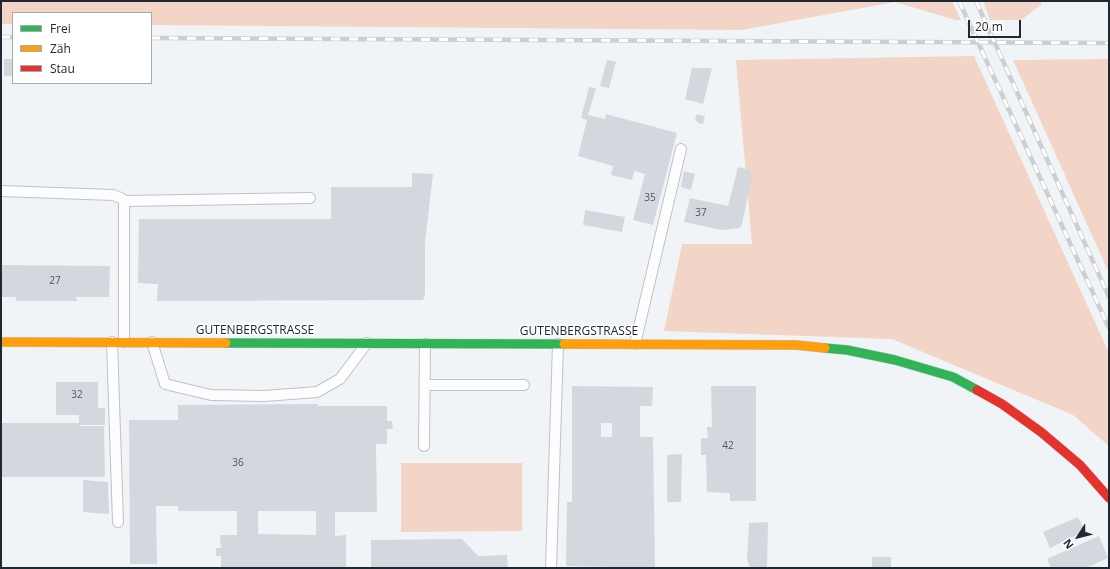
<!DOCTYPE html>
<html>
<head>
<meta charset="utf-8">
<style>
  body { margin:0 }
  #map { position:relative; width:1110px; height:569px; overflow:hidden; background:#f1f4f7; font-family:"Open Sans",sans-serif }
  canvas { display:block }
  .frame { position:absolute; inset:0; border:2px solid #202833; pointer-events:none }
  .legend { position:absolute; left:12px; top:12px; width:140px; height:72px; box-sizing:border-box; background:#fff; border:1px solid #a6a9ad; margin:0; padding:5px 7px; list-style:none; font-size:12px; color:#202833 }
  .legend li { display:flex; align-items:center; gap:8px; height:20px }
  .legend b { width:20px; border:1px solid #a6a9ad }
  .north { position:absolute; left:1058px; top:517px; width:40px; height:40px; -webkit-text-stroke:3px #fff; paint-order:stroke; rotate:234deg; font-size:11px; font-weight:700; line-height:16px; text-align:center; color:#202833 }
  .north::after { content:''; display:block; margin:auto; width:14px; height:18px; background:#202833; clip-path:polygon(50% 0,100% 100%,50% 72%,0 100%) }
  .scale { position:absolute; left:968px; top:20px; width:53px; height:18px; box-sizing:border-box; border:2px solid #202833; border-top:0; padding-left:5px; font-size:12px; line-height:14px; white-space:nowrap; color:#202833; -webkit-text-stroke:3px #fff; paint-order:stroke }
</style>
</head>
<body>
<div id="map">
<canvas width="1110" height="569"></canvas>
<div class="frame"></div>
<ul class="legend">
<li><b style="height:5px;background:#30b455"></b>Frei</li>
<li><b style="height:5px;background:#ff9f0a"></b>Zäh</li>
<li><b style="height:5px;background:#e5322d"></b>Stau</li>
</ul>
<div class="north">N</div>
<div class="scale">20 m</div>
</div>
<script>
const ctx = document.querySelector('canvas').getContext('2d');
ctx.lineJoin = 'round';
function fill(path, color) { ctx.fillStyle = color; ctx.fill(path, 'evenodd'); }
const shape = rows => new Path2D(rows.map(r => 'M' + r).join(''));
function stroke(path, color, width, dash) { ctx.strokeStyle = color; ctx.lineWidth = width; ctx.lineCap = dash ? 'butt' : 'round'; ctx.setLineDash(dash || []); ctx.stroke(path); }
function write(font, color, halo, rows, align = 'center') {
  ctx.font = font + ' "Open Sans",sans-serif'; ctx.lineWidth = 3; ctx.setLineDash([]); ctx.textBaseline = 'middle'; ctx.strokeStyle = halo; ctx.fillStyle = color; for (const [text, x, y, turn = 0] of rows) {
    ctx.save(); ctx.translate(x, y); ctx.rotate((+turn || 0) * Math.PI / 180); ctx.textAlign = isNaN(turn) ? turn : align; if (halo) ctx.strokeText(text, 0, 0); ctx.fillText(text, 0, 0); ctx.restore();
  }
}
fill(shape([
  [1,1,952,1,961,20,956,20,895,2,742,30,151,25,151,13,13,13,13,24,1,24],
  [983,1,1042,1,1041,5,1021,20,990,20],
  [974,56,1109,353,1109,446,1073,415,892,339,664,331,682,244,752,244,736,60],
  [1109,59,1109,273,1013,60],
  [401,463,522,463,522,531,401,532]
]), '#f2d5c7');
fill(shape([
  [4,59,13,59,13,76,4,76],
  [607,60,616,62,609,88,600,86],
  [692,68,712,68,703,104,685,99],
  [589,87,596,88,588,115,605,119,606,114,677,133,653,225,633,220,645,174,634,171,632,180,611,175,613,166,578,156,587,120,581,118],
  [697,114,705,116,703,124,698,123,695,119],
  [738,167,749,170,752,176,742,224,740,228,722,230,684,222,690,198,728,206],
  [684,171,695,174,691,190,681,187],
  [412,173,433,174,425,243,425,295,423,300,157,301,158,284,138,283,139,219,331,219,331,187,412,187],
  [585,210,625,217,622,232,583,225],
  [1,265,110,266,109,297,76,297,77,301,16,301,16,297,1,297],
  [56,382,98,382,98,408,105,408,105,425,79,425,79,415,56,415],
  [572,386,653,387,652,406,640,406,640,437,653,437,655,568,566,566,567,502,572,502],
  [601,423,612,423,612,437,601,437],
  [711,386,756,386,756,501,730,501,730,493,707,492,706,455,701,455,701,438,708,438,707,427,712,427],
  [318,404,318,406,387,406,387,421,392,421,393,429,387,429,387,444,376,444,377,512,335,512,335,536,346,535,346,568,221,568,221,556,216,556,216,548,221,548,220,535,237,535,237,511,178,511,178,506,156,506,157,564,130,564,129,420,178,420,178,405],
  [258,511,316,511,316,535,258,534],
  [1,423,79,423,79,426,104,426,105,477,1,477],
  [682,454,681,502,667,502,667,455],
  [83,480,108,482,109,514,83,512],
  [1078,517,1085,531,1050,548,1043,532],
  [768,522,767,568,750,568,747,559,749,523],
  [1099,536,1108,558,1086,568,1051,568,1047,559],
  [462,539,478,556,507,555,508,568,371,568,371,540],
  [872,557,891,557,891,568,872,568]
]), '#d3d8df');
const lane = shape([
  [1,191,113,195,121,198,124,201],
  [112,342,118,522],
  [124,342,124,201,310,198],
  [152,342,165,384,211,395,264,396,317,392,340,379,367,343],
  [635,344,681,149],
  [425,385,524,385],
  [424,446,425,344],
  [551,568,558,344]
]);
const fast = shape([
  [226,343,564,344],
  [825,348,847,350,895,360,953,377,977,390]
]);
const slow = shape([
  [1,342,226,343],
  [564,344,796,345,825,348]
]);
const jam = shape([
  [977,390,1002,404,1041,432,1080,465,1109,498]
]);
stroke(lane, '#bdc2c9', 12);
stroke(fast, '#bdc2c9', 10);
stroke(slow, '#bdc2c9', 10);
stroke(jam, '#bdc2c9', 10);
stroke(lane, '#fdfdfe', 10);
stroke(fast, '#30b455', 9);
stroke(slow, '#ff9f0a', 9);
stroke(jam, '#e5322d', 9);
const rail = shape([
  [959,1,1109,328],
  [976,1,1109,297],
  [1,37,13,37],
  [151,38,1109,43]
]);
stroke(rail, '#cccecf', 4.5);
stroke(rail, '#fff', 3, [9]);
write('10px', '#4d545e', null, [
  ["35",650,198],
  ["37",701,213],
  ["27",55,281],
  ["32",77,395],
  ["42",728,446],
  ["36",238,463]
]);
write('12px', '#202833', '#fff', [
  ["GUTENBERGSTRASSE",255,331],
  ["GUTENBERGSTRASSE",579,332]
]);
</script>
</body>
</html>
